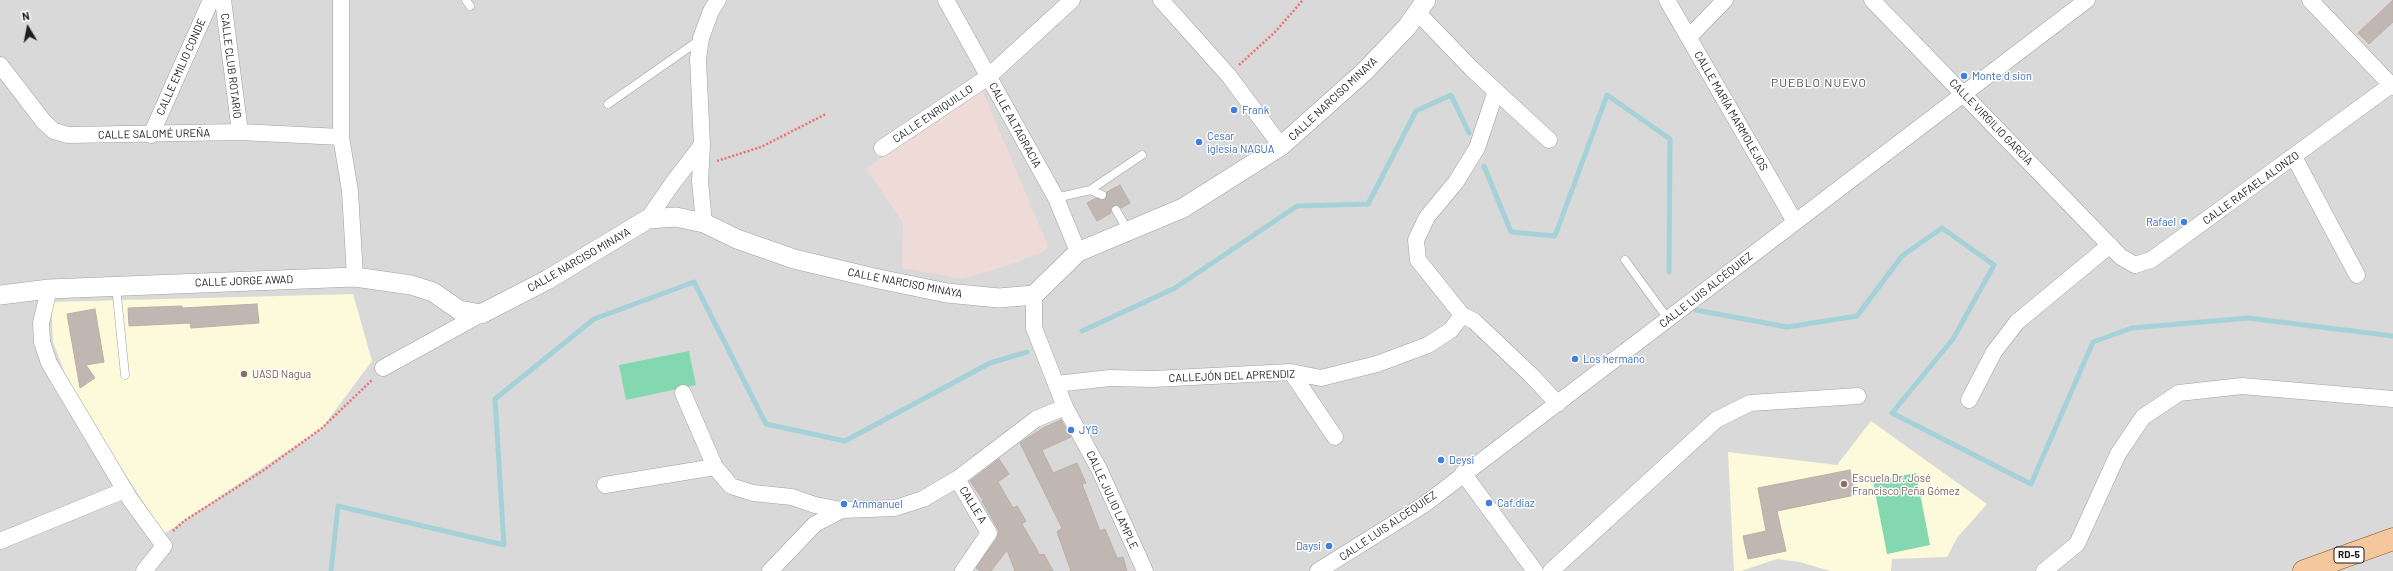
<!DOCTYPE html>
<html>
<head>
<meta charset="utf-8">
<style>
  body { margin:0 }
  #map { position:relative; width:2393px; height:571px; overflow:hidden; background:#ede8e2; font-family:Barlow,sans-serif }
  canvas { display:block }
  .north { position:absolute; left:8px; top:8px; width:40px; height:40px; -webkit-text-stroke:3px #fff; paint-order:stroke; rotate:350deg; font-size:11px; font-weight:700; line-height:16px; text-align:center; color:#1c1c1c }
  .north::after { content:''; display:block; margin:auto; width:14px; height:18px; background:#1c1c1c; clip-path:polygon(50% 0,100% 100%,50% 72%,0 100%) }
</style>
</head>
<body>
<div id="map">
<canvas width="2393" height="571"></canvas>
<div class="north">N</div>
</div>
<script>
const ctx = document.querySelector('canvas').getContext('2d');
ctx.lineJoin = 'round';
function fill(path, color) { ctx.fillStyle = color; ctx.fill(path, 'evenodd'); }
const shape = rows => new Path2D(rows.map(r => 'M' + r).join(''));
function stroke(path, color, width, dash) { ctx.strokeStyle = color; ctx.lineWidth = width; ctx.lineCap = dash ? 'butt' : 'round'; ctx.setLineDash(dash || []); ctx.stroke(path); }
function write(font, color, halo, rows, align = 'center') {
  ctx.font = font + ' Barlow,sans-serif'; ctx.lineWidth = 3; ctx.setLineDash([]); ctx.textBaseline = 'middle'; ctx.strokeStyle = halo; ctx.fillStyle = color; for (const [text, x, y, turn = 0] of rows) {
    ctx.save(); ctx.translate(x, y); ctx.rotate((+turn || 0) * Math.PI / 180); ctx.textAlign = isNaN(turn) ? turn : align; if (halo) ctx.strokeText(text, 0, 0); ctx.fillText(text, 0, 0); ctx.restore();
  }
}
fill(shape([
  [0,0,2393,0,2393,571,0,571]
]), '#dad9d9');
fill(shape([
  [353,294,372,361,322,428,164,534,108,448,65,374,53,342,51,302],
  [1871,421,1987,504,1957,538,1947,557,1892,559,1891,571,1830,571,1800,562,1777,559,1741,571,1734,571,1728,452,1837,465]
]), '#fdf9db');
fill(shape([
  [981,87,1048,246,1045,251,1012,264,963,279,902,268,903,223,866,169]
]), '#eedad6');
fill(shape([
  [689,351,696,385,626,400,619,365],
  [1916,473,1930,545,1887,554,1873,481]
]), '#84d8af');
stroke(shape([
  [1484,166,1511,232,1555,236,1607,95,1670,139,1669,272],
  [1696,310,1787,327,1857,316,1902,256,1942,228,1994,265,1953,339,1892,413,2031,484,2093,342,2132,328,2248,318,2393,336],
  [1082,331,1175,288,1297,206,1368,204,1416,111,1451,95,1469,133],
  [331,571,338,506,504,545,495,399,594,319,694,282,766,424,845,441,990,363,1027,352]
]), '#a5d2d8', 5);
const building = shape([
  [2393,0,2393,22,2369,44,2358,33,2393,0],
  [1120,185,1130,203,1121,208,1114,205,1111,208,1111,213,1097,221,1087,203,1096,198,1105,200,1107,192,1120,185],
  [257,304,259,323,191,328,190,323,129,326,128,308,182,306,182,308,257,304],
  [95,309,104,362,86,365,95,378,80,388,67,314,95,309],
  [1061,420,1071,437,1042,450,1053,473,1077,463,1086,483,1082,484,1100,531,1105,529,1117,558,1123,557,1127,571,1071,571,1057,532,1062,528,1020,443,1043,428,1061,420],
  [999,459,1009,474,998,482,1013,508,1017,506,1026,521,1022,524,1040,555,1044,554,1053,571,1015,571,1007,550,991,571,980,571,976,568,997,538,999,531,982,501,983,500,970,481,999,459],
  [1850,470,1855,495,1777,511,1786,551,1748,559,1743,536,1766,531,1758,488,1850,470]
]);
fill(building, '#c1b7b2');
stroke(building, '#bdaea6', 1);
const service = shape([
  [466,0,470,6],
  [608,104,701,39],
  [1090,190,1142,155],
  [1056,198,1090,190,1102,195],
  [1116,210,1128,231],
  [1625,260,1668,319],
  [116,286,125,375]
]);
const minor = shape([
  [223,0,240,132],
  [341,0,341,137,350,191,355,277],
  [946,0,1056,198,1078,252],
  [1161,0,1229,76,1281,146],
  [1667,0,1795,222],
  [1872,0,2121,257,2135,265,2151,260,2391,85],
  [2310,0,2393,87],
  [1417,12,1472,69,1549,140],
  [1689,37,1725,0],
  [0,65,44,122,54,131,68,135,240,132,341,137],
  [1496,91,1477,148,1456,182,1427,217,1416,240,1418,260,1462,315,1474,321,1531,375,1558,404],
  [151,135,211,0],
  [882,148,988,77,1072,0],
  [2294,157,2357,275],
  [648,219,672,184,702,145],
  [704,223,700,181,702,145,698,59,701,38,711,11,718,0],
  [49,289,41,323,42,342,49,363,130,499,164,546,144,571],
  [1034,295,1034,328,1056,384,1065,407,1099,469,1145,571],
  [383,368,481,314],
  [1291,372,1335,437],
  [1056,384,1110,378,1153,379,1291,372,1321,378,1377,364,1428,345,1451,330,1462,315],
  [683,393,715,467,731,486,753,493,792,497,815,505,842,510],
  [1969,400,1994,352,2017,322,2110,245],
  [1463,473,1535,571],
  [957,479,989,533,963,571],
  [605,485,715,467],
  [0,541,125,490],
  [770,571,815,524,842,510,895,508,923,499,957,479,1036,419,1065,407],
  [1318,571,1425,504,2087,0],
  [1551,571,1716,420,1750,403,1858,396],
  [2044,571,2077,544,2118,454,2143,417,2179,393,2242,386,2393,399]
]);
const tertiary = shape([
  [0,295,49,289,355,277,411,285,433,292,459,310,481,314,547,280,648,219,676,217,704,223,737,239,794,259,874,278,947,293,999,298,1034,295,1078,252,1183,208,1281,146,1364,72,1407,27,1426,0]
]);
const primary = shape([
  [2304,571,2393,539]
]);
stroke(service, '#a0a0a0', 9);
stroke(minor, '#a0a0a0', 17);
stroke(tertiary, '#a0a0a0', 20);
stroke(primary, '#8b5209', 23);
stroke(shape([
  [1239,65,1275,32,1303,0],
  [717,161,761,147,826,114],
  [173,531,184,521,264,470,322,428,372,380]
]), '#f07070', 2.5, [2, 2]);
stroke(service, '#fff', 8);
stroke(minor, '#fff', 16);
stroke(tertiary, '#fff', 19);
stroke(primary, '#f5c79f', 22);
for (const [x, y, r, color] of [
  [1964,76,4,"#3f7fe0"],
  [1234,110,4,"#3f7fe0"],
  [1199,142,4,"#3f7fe0"],
  [2184,222,4,"#3f7fe0"],
  [1575,359,4,"#3f7fe0"],
  [244,374,4,"#8d6e63"],
  [1071,430,4,"#3f7fe0"],
  [1441,460,4,"#3f7fe0"],
  [1844,484,4,"#8d6e63"],
  [1489,503,4,"#3f7fe0"],
  [844,504,4,"#3f7fe0"],
  [1329,546,4,"#3f7fe0"]
]) { const dot = new Path2D(); dot.arc(x, y, r, 0, 2 * Math.PI); ctx.fillStyle = color; ctx.fill(dot); stroke(dot, '#fff', 1.5); }
for (const [x, y, w] of [
  [2349,555,30]
]) { const box = new Path2D(); box.roundRect(x - w / 2, y - 8, w, 16, 3); ctx.fillStyle = '#fff'; ctx.fill(box); stroke(box, '#1c1c1c', 1); }
write('bold 10px', '#1c1c1c', null, [
  ["RD-5",2349,555]
]);
write('11px', '#1c1c1c', '#fff', [
  ["CALLE CLUB ROTARIO",231,66,83],
  ["CALLE EMILIO CONDE",181,67,-66],
  ["CALLE NARCISO MINAYA",1333,99,-43],
  ["CALLE MARÍA MARMOLEJOS",1731,111,60],
  ["CALLE ENRIQUILLO",933,114,-34],
  ["CALLE VIRGILIO GARCÍA",1991,122,46],
  ["CALLE ALTAGRACIA",1015,125,61],
  ["CALLE SALOMÉ UREÑA",154,134,-1],
  ["CALLE RAFAEL ALONZO",2251,188,-36],
  ["CALLE NARCISO MINAYA",579,260,-30],
  ["CALLE JORGE AWAD",244,281,-2],
  ["CALLE NARCISO MINAYA",905,283,11],
  ["CALLE LUIS ALCÉQUIEZ",1706,290,-38],
  ["CALLEJÓN DEL APRENDIZ",1232,376,-2],
  ["CALLE JULIO LAMPLE",1112,500,65],
  ["CALLE A",973,505,58],
  ["CALLE LUIS ALCÉQUIEZ",1388,526,-34]
]);
write('11px', '#366cbe', '#fff', [
  ["Monte d sion",1972,76],
  ["Frank",1242,110],
  ["Cesar",1207,136],
  ["iglesia NAGUA",1207,149],
  ["Rafael",2176,222,"right"],
  ["Los hermano",1583,359],
  ["JYB",1079,430],
  ["Deysi",1449,460],
  ["Caf.diaz",1497,503],
  ["Ammanuel",852,504],
  ["Daysi",1321,546,"right"]
], 'left');
write('11px', '#785e54', '#fff', [
  ["UASD Nagua",252,374],
  ["Escuela Dr. José",1852,478],
  ["Francisco Peña Gómez",1852,491]
], 'left');
ctx.letterSpacing = '1px';
write('12px', '#4f4f4f', '#fff', [
  ["PUEBLO NUEVO",1819,83]
]);
ctx.letterSpacing = '0px';
</script>
</body>
</html>
